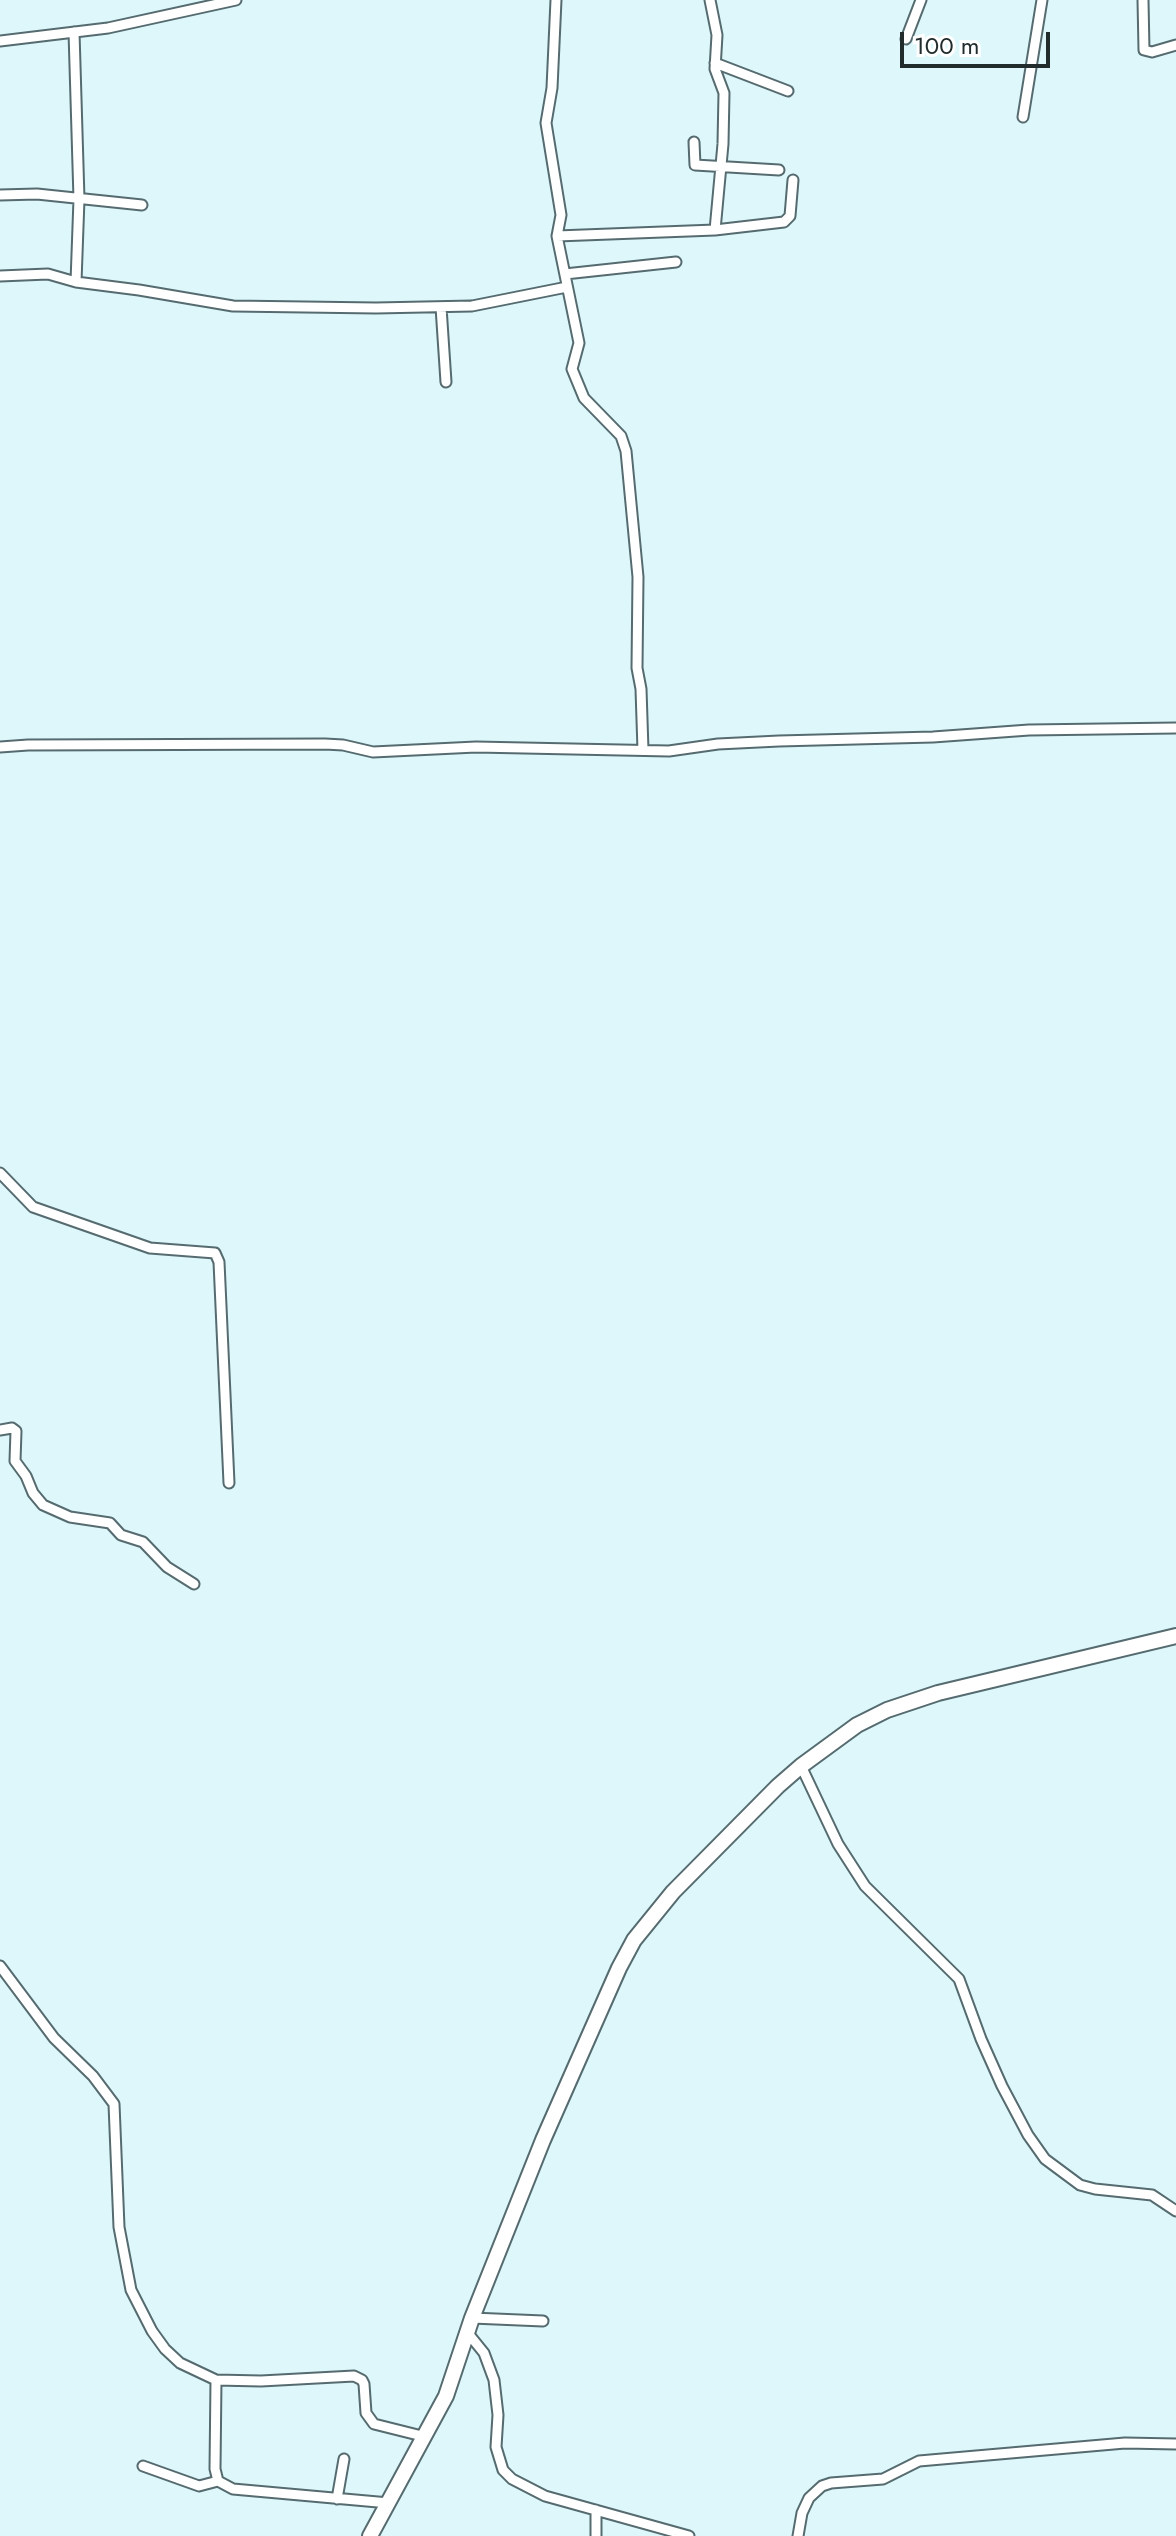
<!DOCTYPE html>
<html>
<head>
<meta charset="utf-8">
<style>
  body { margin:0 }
  #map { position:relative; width:1176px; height:2536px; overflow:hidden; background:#def7fb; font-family:Jost,sans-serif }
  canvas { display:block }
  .scale { position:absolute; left:900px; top:32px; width:150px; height:36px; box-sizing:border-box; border:4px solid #222c2d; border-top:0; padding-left:10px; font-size:24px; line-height:28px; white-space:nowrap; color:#222c2d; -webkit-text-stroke:6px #fff; paint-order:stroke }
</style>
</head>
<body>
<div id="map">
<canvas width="1176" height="2536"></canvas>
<div class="scale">100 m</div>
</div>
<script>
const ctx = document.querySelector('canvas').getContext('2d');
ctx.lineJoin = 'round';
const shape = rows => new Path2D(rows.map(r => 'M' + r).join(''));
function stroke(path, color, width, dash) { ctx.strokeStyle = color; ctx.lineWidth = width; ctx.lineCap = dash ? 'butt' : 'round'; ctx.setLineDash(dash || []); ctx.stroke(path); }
const minor = shape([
  [556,0,552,88,546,123,561,215,557,236,579,343,572,369,584,398,621,436,626,451,638,577,637,668,641,689,643,750],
  [1143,0,1144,50,1152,52,1176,45],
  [74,32,79,199,76,282],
  [906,39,921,0],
  [0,41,108,28,236,0],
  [715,63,788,91],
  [1023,117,1042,0],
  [694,142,695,165,779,170],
  [0,195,37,194,142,205],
  [715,230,784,222,790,216,793,180],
  [557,236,715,230,723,144,724,93,715,69,717,35,710,0],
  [565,274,676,262],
  [0,276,48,274,76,282,139,290,233,306,376,308,472,306,567,287],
  [441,307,446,382],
  [0,747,28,745,325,744,343,745,373,752,476,747,669,751,718,744,779,741,933,737,1029,730,1176,728],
  [0,1173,33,1207,150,1248,215,1253,219,1262,229,1483],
  [0,1430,12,1428,16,1431,15,1461,26,1476,33,1493,43,1505,70,1517,110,1523,121,1535,143,1542,167,1567,194,1584],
  [801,1766,838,1844,865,1886,959,1979,981,2039,1002,2086,1028,2135,1045,2159,1080,2185,1095,2189,1152,2195,1176,2211],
  [0,1966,54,2038,93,2076,114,2104,119,2227,131,2290,152,2331,165,2349,180,2363,216,2380,215,2469,218,2481,233,2489,389,2503],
  [472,2318,543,2321],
  [467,2332,484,2353,494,2380,498,2415,496,2447,503,2470,512,2479,545,2496,689,2536],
  [216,2380,261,2381,354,2376,362,2380,364,2384,366,2413,374,2424,426,2437],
  [143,2466,199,2486,218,2481],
  [337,2499,344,2459],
  [596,2510,596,2536],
  [798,2536,802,2513,809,2498,822,2486,831,2483,883,2479,919,2461,1125,2443,1176,2444]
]);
const primary = shape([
  [370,2536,446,2396,472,2318,543,2140,619,1968,634,1940,673,1892,778,1786,801,1766,857,1725,887,1710,938,1693,1176,1636]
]);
stroke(minor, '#556b6f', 13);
stroke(primary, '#556b6f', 18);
stroke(minor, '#fff', 9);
stroke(primary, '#fff', 14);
</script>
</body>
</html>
